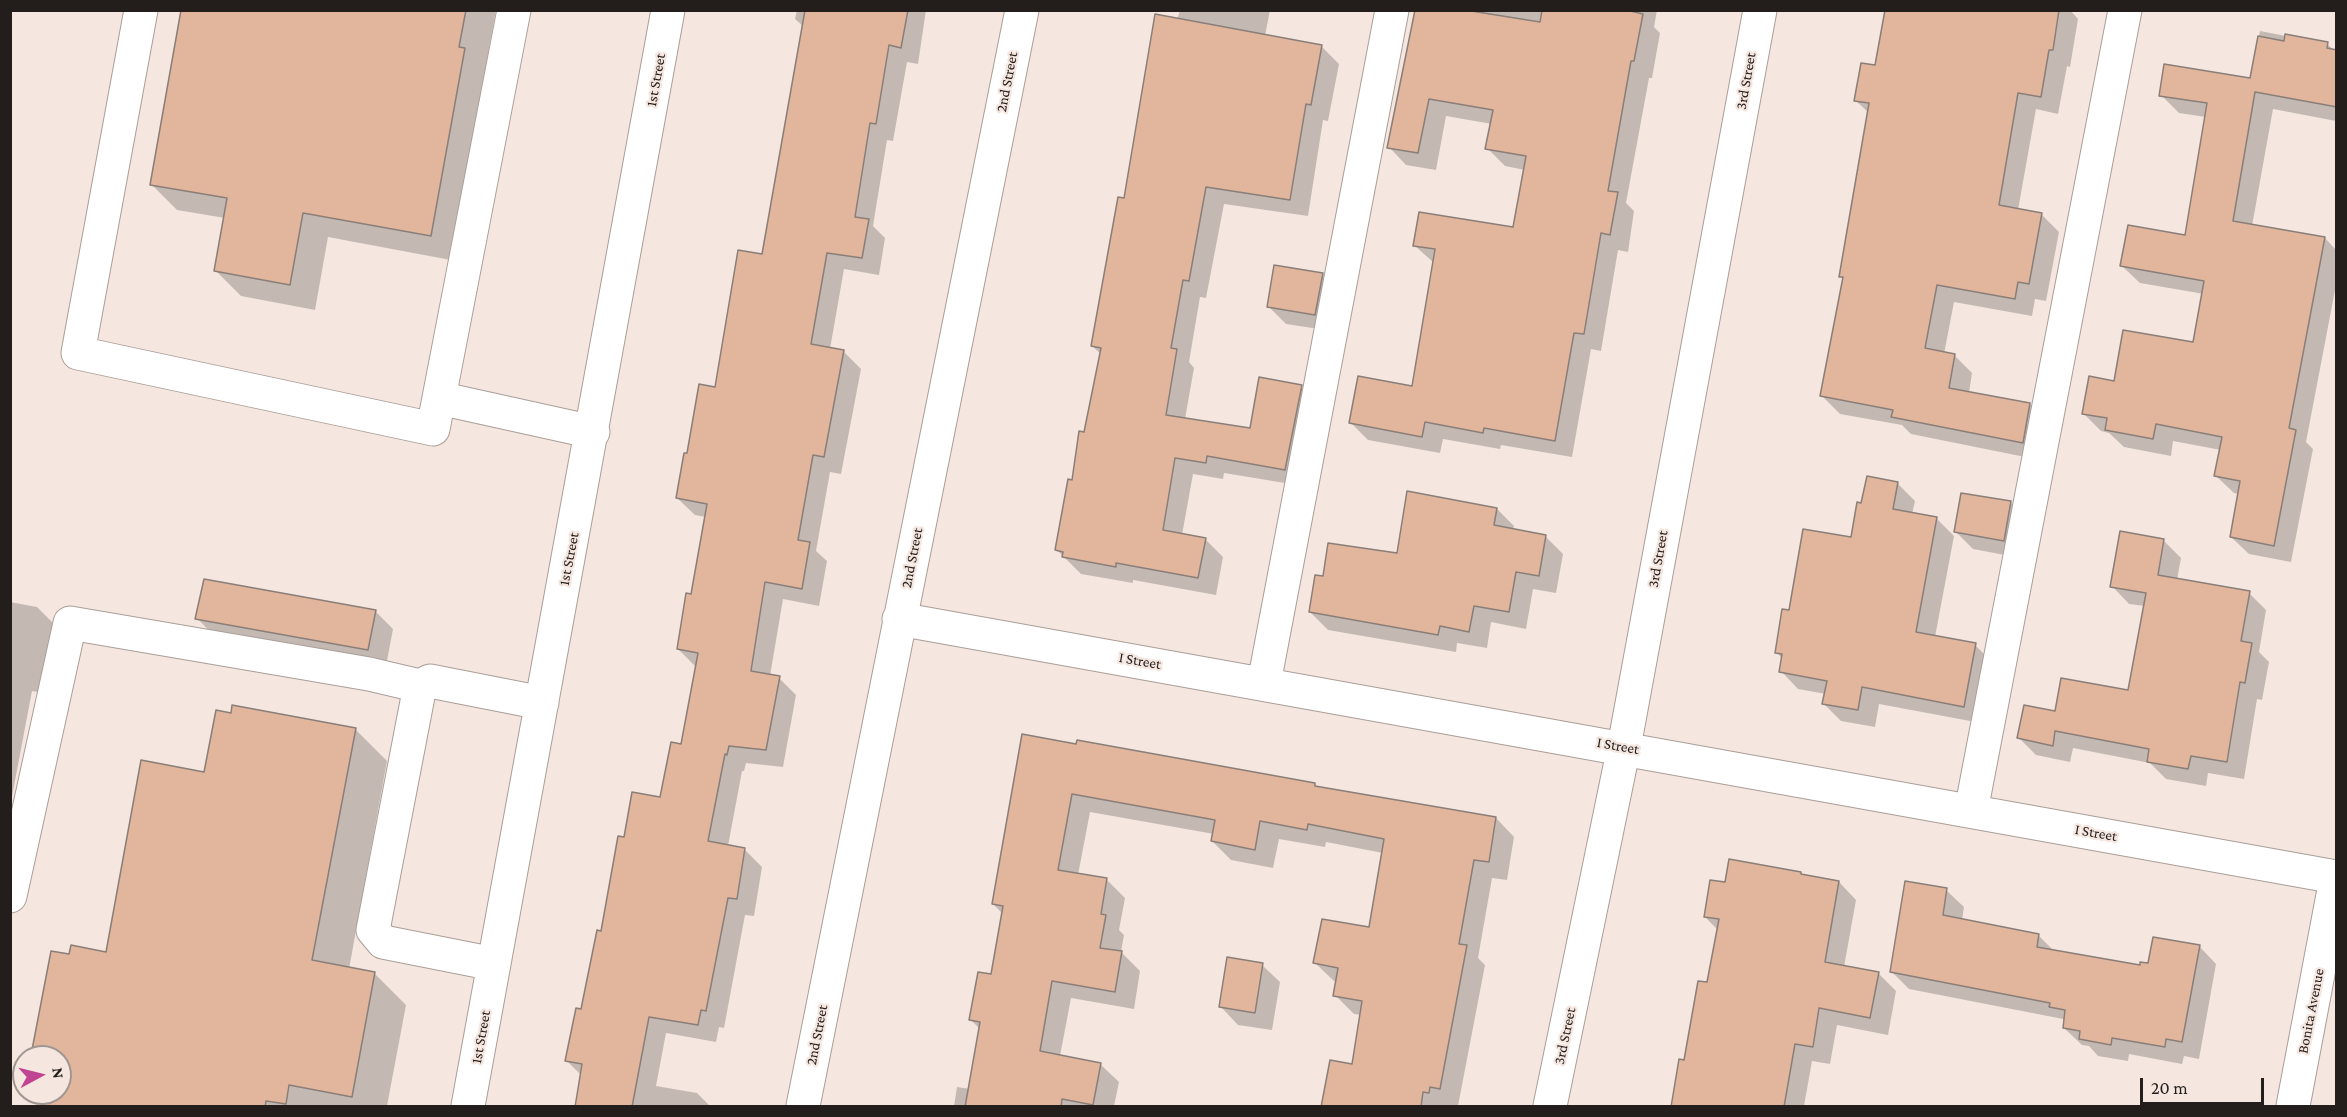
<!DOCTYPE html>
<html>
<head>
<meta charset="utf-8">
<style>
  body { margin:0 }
  #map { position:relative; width:2347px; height:1117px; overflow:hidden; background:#f5e7e0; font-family:"Crimson Pro",serif }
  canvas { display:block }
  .frame { position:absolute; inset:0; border:12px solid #231e1c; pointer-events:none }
  .north { position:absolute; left:12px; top:1045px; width:60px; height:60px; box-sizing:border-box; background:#f5e7e0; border:2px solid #a19792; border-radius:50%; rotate:83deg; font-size:16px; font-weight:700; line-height:24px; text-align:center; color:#231e1c }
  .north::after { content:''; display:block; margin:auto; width:21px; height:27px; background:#c14492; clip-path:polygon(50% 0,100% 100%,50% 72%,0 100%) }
  .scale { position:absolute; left:2140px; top:1078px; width:124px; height:27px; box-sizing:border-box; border:3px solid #231e1c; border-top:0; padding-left:8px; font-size:18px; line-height:21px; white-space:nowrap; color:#231e1c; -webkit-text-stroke:4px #f5e7e0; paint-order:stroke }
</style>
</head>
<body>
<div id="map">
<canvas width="2347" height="1117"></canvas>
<div class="frame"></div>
<div class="north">N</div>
<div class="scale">20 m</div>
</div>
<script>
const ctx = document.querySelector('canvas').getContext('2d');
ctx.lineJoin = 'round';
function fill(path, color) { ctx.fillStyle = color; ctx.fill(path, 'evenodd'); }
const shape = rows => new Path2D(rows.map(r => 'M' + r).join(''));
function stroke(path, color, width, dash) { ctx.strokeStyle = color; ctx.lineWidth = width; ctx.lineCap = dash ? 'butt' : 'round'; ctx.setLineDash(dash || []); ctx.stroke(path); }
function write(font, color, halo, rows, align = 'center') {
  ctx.font = font + ' "Crimson Pro",serif'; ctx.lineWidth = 4.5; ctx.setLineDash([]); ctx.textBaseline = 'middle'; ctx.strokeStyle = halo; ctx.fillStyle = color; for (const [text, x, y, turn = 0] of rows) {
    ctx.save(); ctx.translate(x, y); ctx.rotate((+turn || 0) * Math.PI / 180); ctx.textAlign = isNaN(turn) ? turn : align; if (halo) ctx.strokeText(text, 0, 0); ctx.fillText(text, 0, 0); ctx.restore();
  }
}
fill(shape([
  [183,10,496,10,485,70,490,75,456,261,328,237,315,310,241,296,216,271,225,218,177,210,151,184],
  [797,10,926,10,918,64,907,62,893,141,887,140,873,226,885,238,879,275,844,269,830,349,844,352,861,369,841,474,830,472,816,551,827,561,819,606,783,599,770,676,779,678,796,695,783,767,746,763,744,771,742,771,728,846,744,849,762,867,754,916,745,915,724,1028,719,1027,716,1042,666,1033,656,1086,697,1093,710,1106,577,1106,582,1076,567,1061,583,1011,626,839,661,799,682,745,696,667,678,649,692,595,706,517,695,515,677,498,688,455,716,388,763,256,804,27,795,19],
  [1180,10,1270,10,1265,36,1321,46,1339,64,1328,121,1323,120,1308,216,1224,204,1206,298,1200,297,1189,362,1194,368,1185,419,1251,430,1301,387,1318,404,1303,486,1224,473,1223,479,1193,474,1182,535,1205,539,1223,557,1216,595,1133,580,1133,583,1081,574,1057,550,1086,434,1101,354,1092,346,1125,200],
  [1416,10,1657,10,1654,27,1660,33,1652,78,1649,78,1626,203,1634,211,1628,252,1618,250,1601,351,1591,349,1572,457,1501,445,1500,449,1443,439,1440,453,1368,440,1351,423,1413,387,1434,263,1414,245,1514,229,1525,170,1505,166,1487,148,1492,124,1446,116,1436,170,1406,165,1389,147],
  [1923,10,2070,10,2078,19,2070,67,2067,66,2058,114,2036,109,2018,210,2041,214,2059,232,2046,301,2035,299,2032,316,1954,302,1944,354,1955,356,1972,373,1969,393,2030,404,2047,422,2040,460,1911,434,1902,425,1840,414,1822,396,1844,280,1840,276,1869,113,1855,100],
  [2260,31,2327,44,2336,52,2336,121,2273,109,2252,226,2325,238,2336,250,2336,285,2306,442,2313,449,2291,562,2249,554,2231,537,2239,494,2234,493,2216,476,2221,450,2173,441,2171,456,2124,447,2109,433,2101,431,2084,414,2115,382,2195,344,2204,294,2140,283,2122,266,2187,237,2206,117,2179,113,2161,95,2251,80],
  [1322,274,1340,292,1332,331,1286,324,1269,307],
  [1897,483,1915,501,1912,514,1936,518,1954,536,1935,637,1975,645,1992,662,1981,723,1879,704,1875,727,1841,721,1824,704,1826,694,1798,689,1781,671,1783,659,1776,652,1790,612,1852,539,1863,505],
  [1962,494,2011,503,2028,520,2021,558,1973,549,1956,532],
  [1497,509,1514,526,1513,530,1545,536,1563,554,1556,593,1533,589,1526,629,1491,622,1487,648,1457,643,1456,652,1328,630,1310,612,1324,578,1398,555],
  [2164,541,2181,558,2177,580,2249,593,2266,610,2259,652,2269,662,2262,700,2257,699,2244,779,2208,773,2206,786,2166,779,2150,763,2073,748,2070,762,2036,755,2019,738,2056,712,2129,692,2145,606,2129,604,2112,586],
  [10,602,37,607,70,640,59,696,32,691,10,807],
  [375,611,393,629,386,666,214,636,197,618],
  [355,729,387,761,349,969,374,973,406,1005,387,1106,47,1106,46,1093,60,1093,60,1057,35,1057,33,1055,70,956,107,954,206,773],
  [1024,736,1314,785,1317,787,1496,818,1514,837,1507,880,1492,878,1478,958,1485,965,1458,1106,1323,1106,1353,1066,1362,1015,1354,1014,1335,995,1337,982,1334,981,1315,963,1370,929,1383,853,1326,842,1325,847,1279,839,1273,868,1231,860,1212,841,1214,834,1090,812,1078,875,1106,879,1125,898,1119,930,1124,935,1121,952,1140,971,1134,1009,1071,998,1060,1056,1100,1064,1119,1082,1114,1106,954,1106,957,1087,970,1089,980,1029,971,1020,992,976,1003,914,993,904],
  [1801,873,1804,876,1839,882,1856,900,1844,967,1879,974,1896,991,1888,1035,1837,1025,1830,1064,1812,1061,1804,1106,1673,1106,1709,984,1718,930,1705,917,1726,884],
  [1946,890,1964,907,1962,920,2038,935,2054,951,2141,966,2199,946,2216,964,2199,1059,2184,1056,2182,1064,2129,1054,2128,1061,2098,1056,2089,1046,2082,1045,2064,1028,2065,1021,2063,1019,1909,989,1891,971],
  [1262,965,1280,982,1272,1030,1238,1025,1221,1007]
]), '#0003');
const building = shape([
  [181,10,466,10,459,47,465,48,431,236,303,213,290,285,214,271,227,198,150,185,181,10],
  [805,10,908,10,901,48,889,45,876,124,870,123,855,217,869,219,862,258,827,253,811,344,844,350,824,457,813,455,798,540,810,542,802,589,765,582,751,671,780,676,766,750,729,746,727,755,725,754,708,841,745,848,737,899,728,898,706,1011,701,1010,698,1025,649,1017,632,1107,575,1107,582,1064,565,1061,576,1008,581,1009,597,930,601,931,618,836,624,837,632,792,660,797,671,742,681,744,698,653,677,649,686,593,691,594,707,504,676,498,684,453,687,453,699,384,715,387,738,250,762,254,805,10],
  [1415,10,1465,10,1540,22,1542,10,1626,10,1643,14,1634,61,1631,61,1608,191,1618,192,1610,235,1601,233,1584,334,1574,333,1555,441,1484,428,1483,433,1425,422,1422,437,1349,423,1358,376,1412,386,1435,249,1413,246,1419,212,1513,227,1526,156,1485,149,1493,110,1429,99,1418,153,1387,148,1415,10],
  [1885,10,2059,10,2053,50,2049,50,2041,97,2018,93,1999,205,2042,213,2029,284,2018,282,2015,299,1937,285,1925,348,1955,354,1949,388,2030,403,2023,443,1891,417,1893,410,1820,396,1843,277,1839,277,1869,103,1854,101,1861,63,1875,65,1885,10],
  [1155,14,1322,45,1311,105,1306,104,1290,200,1206,187,1189,281,1183,280,1171,348,1177,349,1166,415,1250,428,1259,377,1302,385,1285,470,1207,456,1206,463,1175,458,1163,530,1206,538,1198,578,1116,563,1116,567,1062,557,1063,552,1055,550,1068,479,1072,480,1079,431,1084,432,1101,348,1091,346,1118,197,1124,198,1155,14],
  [2285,34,2328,42,2327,48,2337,50,2337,107,2255,92,2233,221,2325,237,2289,428,2296,430,2274,546,2230,537,2240,481,2214,476,2222,437,2156,424,2153,439,2105,430,2107,418,2082,414,2089,376,2114,381,2123,330,2193,342,2204,281,2120,266,2128,225,2185,235,2207,103,2159,96,2164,64,2250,78,2258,36,2284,41,2285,34],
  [1274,265,1323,273,1315,315,1267,307,1274,265],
  [1867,476,1898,482,1893,509,1937,517,1916,632,1976,643,1964,707,1862,687,1858,710,1822,704,1827,681,1779,672,1782,654,1775,653,1782,609,1789,610,1803,529,1851,537,1857,502,1861,503,1867,476],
  [1407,491,1497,508,1494,525,1546,535,1539,576,1516,572,1509,612,1474,606,1469,632,1440,626,1438,635,1309,612,1315,575,1323,576,1328,543,1397,553,1407,491],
  [1961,493,2011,501,2004,541,1954,532,1961,493],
  [2120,531,2164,539,2158,575,2250,591,2241,641,2252,643,2245,683,2240,682,2227,762,2191,756,2188,769,2147,762,2149,749,2055,731,2053,746,2017,738,2024,705,2055,711,2061,678,2128,690,2146,593,2110,587,2120,531],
  [204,579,376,610,368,650,195,619,204,579],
  [232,705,356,728,312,960,375,972,352,1097,289,1085,286,1104,266,1101,265,1107,42,1107,44,1093,60,1093,60,1057,31,1055,51,951,69,954,71,945,106,952,141,760,204,772,216,710,231,713,232,705],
  [1022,734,1076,744,1077,740,1315,783,1315,786,1496,817,1489,862,1474,860,1459,944,1467,945,1440,1089,1430,1087,1429,1093,1423,1092,1421,1107,1321,1107,1330,1060,1352,1064,1362,1001,1333,996,1338,968,1313,963,1322,919,1369,927,1384,839,1308,824,1307,830,1260,821,1255,850,1211,841,1215,820,1072,794,1058,870,1107,878,1101,914,1106,915,1100,948,1122,951,1115,992,1052,981,1040,1051,1101,1063,1093,1105,1062,1099,1061,1107,965,1107,980,1022,969,1020,978,972,991,974,1003,906,992,904,1022,734],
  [1729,859,1801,872,1801,874,1839,881,1825,962,1879,972,1870,1018,1819,1008,1813,1047,1795,1044,1784,1107,1671,1107,1679,1059,1684,1060,1698,981,1707,982,1719,919,1704,917,1710,880,1725,882,1729,859],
  [1905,881,1947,888,1943,915,2039,934,2037,947,2140,965,2140,962,2148,963,2153,937,2200,945,2182,1042,2166,1039,2165,1047,2112,1038,2111,1045,2079,1039,2080,1031,2063,1028,2065,1010,2049,1007,2050,1003,1890,972,1905,881],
  [1227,957,1263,963,1255,1013,1219,1007,1227,957]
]);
fill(building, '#e2b59d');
stroke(building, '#8a7e78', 1.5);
const minor = shape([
  [141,10,78,353,433,429,439,398],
  [514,10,439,398,593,432],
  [899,619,2336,877],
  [1264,683,1392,10],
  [1971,811,2125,10],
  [10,896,70,623,369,674,420,686],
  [494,964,383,942,373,930,420,686,430,681,542,703],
  [468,1106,668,10],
  [803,1106,1022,10],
  [1550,1106,1624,747,1760,10]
]);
const major = shape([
  [2293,1106,2336,879]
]);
stroke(minor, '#ab9e98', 35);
stroke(major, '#ab9e98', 35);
stroke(minor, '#fff', 33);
stroke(major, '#fff', 33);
write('15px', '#231e1c', '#f5e7e0', [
  ["1st Street",656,80,-80],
  ["3rd Street",1746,81,-80],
  ["2nd Street",1007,82,-79],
  ["2nd Street",912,558,-79],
  ["1st Street",569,559,-79],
  ["3rd Street",1658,559,-80],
  ["I Street",1140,661,10],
  ["I Street",1618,746,10],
  ["I Street",2096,833,10],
  ["Bonita Avenue",2311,1011,-79],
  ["2nd Street",817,1035,-79],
  ["3rd Street",1565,1036,-78],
  ["1st Street",481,1037,-80]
]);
</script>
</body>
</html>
